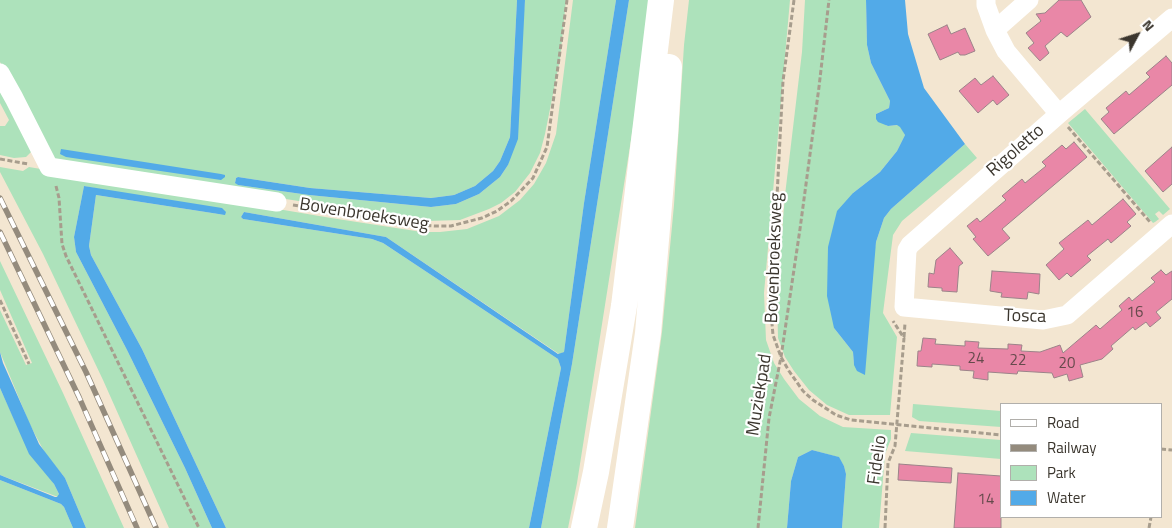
<!DOCTYPE html>
<html>
<head>
<meta charset="utf-8">
<style>
  body { margin:0 }
  #map { position:relative; width:1172px; height:528px; overflow:hidden; background:#f3e6d1; font-family:"Titillium Web",sans-serif }
  canvas { display:block }
  .legend { position:absolute; left:1000px; top:403px; width:162px; height:115px; box-sizing:border-box; background:#fff; border:1px solid #b1afab; margin:0; padding:6px 9px; list-style:none; font-size:15px; color:#3b362e }
  .legend li { display:flex; align-items:center; gap:10px; height:25px }
  .legend b { width:25px; border:1px solid #b1afab }
  .north { position:absolute; left:1112px; top:10px; width:50px; height:50px; -webkit-text-stroke:4px #fff; paint-order:stroke; rotate:50deg; font-size:14px; font-weight:700; line-height:20px; text-align:center; color:#3b362e }
  .north::after { content:''; display:block; margin:auto; width:18px; height:22px; background:#3b362e; clip-path:polygon(50% 0,100% 100%,50% 72%,0 100%) }
</style>
</head>
<body>
<div id="map">
<canvas width="1172" height="528"></canvas>
<ul class="legend">
<li><b style="height:6px;background:#fff"></b>Road</li>
<li><b style="height:6px;background:#948b7d"></b>Railway</li>
<li><b style="height:14px;background:#ade2bb"></b>Park</li>
<li><b style="height:14px;background:#52aae8"></b>Water</li>
</ul>
<div class="north">N</div>
</div>
<script>
const ctx = document.querySelector('canvas').getContext('2d');
ctx.lineJoin = 'round';
function fill(path, color) { ctx.fillStyle = color; ctx.fill(path, 'evenodd'); }
const shape = rows => new Path2D(rows.map(r => 'M' + r).join(''));
function stroke(path, color, width, dash) { ctx.strokeStyle = color; ctx.lineWidth = width; ctx.lineCap = dash ? 'butt' : 'round'; ctx.setLineDash(dash || []); ctx.stroke(path); }
function write(font, color, halo, rows, align = 'center') {
  ctx.font = font + ' "Titillium Web",sans-serif'; ctx.lineWidth = 4.5; ctx.setLineDash([]); ctx.textBaseline = 'middle'; ctx.strokeStyle = halo; ctx.fillStyle = color; for (const [text, x, y, turn = 0] of rows) {
    ctx.save(); ctx.translate(x, y); ctx.rotate((+turn || 0) * Math.PI / 180); ctx.textAlign = isNaN(turn) ? turn : align; if (halo) ctx.strokeText(text, 0, 0); ctx.fillText(text, 0, 0); ctx.restore();
  }
}
fill(shape([
  [0,0,517,0,510,137,500,161,493,171,475,186,454,195,431,198,310,188,238,177,236,178,235,182,238,185,309,195,431,207,456,204,479,194,500,177,508,165,525,0,566,0,560,59,545,134,540,153,530,173,515,192,501,203,489,209,460,220,427,221,228,190,55,160,0,62],
  [573,0,616,0,584,203,564,352,559,354,386,237,244,212,241,217,243,219,372,239,383,243,558,359,561,368,529,528,226,528,142,349,91,255,89,246,96,195,225,215,84,186,74,237,76,252,127,350,185,468,212,528,169,528,103,380,43,254,0,172,0,167,23,171,29,167,331,218,422,232,440,232,467,229,499,216,520,200,534,184,546,163,556,134],
  [629,0,653,0,577,483,568,528,541,528,572,364],
  [689,0,790,0,764,293,766,340,774,363,784,379,799,399,820,416,843,427,891,430,891,439,885,454,879,528,842,528,846,474,844,466,838,457,812,450,798,457,791,481,787,528,635,528,662,332,674,205,684,45],
  [805,0,866,0,867,45,871,63,890,101,889,108,876,114,887,126,898,125,901,127,905,135,897,151,880,172,853,193,834,328,853,352,854,365,876,242,884,218,891,209,965,144,977,158,902,221,893,235,883,313,897,337,890,415,849,415,827,405,809,390,794,371,785,357,778,338,777,294,785,195,802,52],
  [0,83,32,151,26,157,14,158,0,155,0,126,5,126,9,120,0,103],
  [1085,109,1170,209,1163,215,1159,211,1155,214,1159,219,1155,222,1153,223,1068,123],
  [0,261,63,393,124,528,86,528,65,478,45,453,30,425,0,352,0,310,26,365,32,363,0,290],
  [0,388,19,430,54,484,59,494,58,497,0,475],
  [913,404,1001,411,1001,427,919,421,912,417],
  [911,433,1001,440,1001,459,905,451],
  [0,480,61,504,64,507,73,528,0,528]
]), '#ade2bb');
fill(shape([
  [517,0,525,0,518,139,508,165,500,177,479,194,456,204,431,207,309,195,238,185,235,183,236,178,238,177,310,188,431,198,454,195,475,186,493,171,500,161,510,137],
  [616,0,629,0,572,364,541,528,529,528,561,368,558,359,383,243,372,239,243,219,241,217,244,212,386,237,558,354,564,352,584,203],
  [866,0,905,0,908,34,924,88,965,144,891,209,884,218,876,242,865,375,857,371,854,365,853,352,834,328,827,296,828,247,837,211,853,193,880,172,897,151,905,135,900,127,897,125,888,126,878,122,876,119,876,114,889,108,890,101,871,63,867,45],
  [61,149,221,174,225,175,225,177,221,180,66,157,60,154],
  [84,186,222,208,226,212,225,215,96,195,89,246,91,255,142,349,226,528,212,528,185,468,127,350,76,252,74,237],
  [0,352,3,363,39,444,65,478,86,528,73,528,64,507,61,504,0,480,0,475,55,497,57,497,59,494,54,484,29,454,0,388],
  [812,450,839,457,844,466,846,474,842,528,787,528,791,481,798,457]
]), '#52aae8');
const building = shape([
  [1059,0,1081,0,1091,17,1067,37,1061,32,1045,46,1049,53,1040,61,1028,48,1034,43,1026,33,1041,21,1036,14,1045,13,1059,0],
  [947,25,951,34,965,28,975,51,965,55,960,55,958,52,940,60,928,34,947,25],
  [1166,56,1172,63,1172,85,1114,134,1101,119,1109,112,1106,108,1126,91,1129,95,1150,77,1146,73,1166,56],
  [993,76,1009,95,997,105,993,100,978,113,959,91,975,78,981,85,993,76],
  [1074,142,1087,157,1002,229,1010,238,988,256,973,239,976,237,967,226,977,218,980,222,1006,200,1002,196,1022,179,1025,183,1046,166,1042,162,1062,145,1066,149,1074,142],
  [1172,147,1172,184,1163,192,1145,171,1172,147],
  [1123,199,1136,214,1127,222,1131,226,1111,243,1108,239,1087,256,1091,260,1071,277,1067,273,1059,280,1046,265,1064,249,1059,243,1088,220,1092,225,1123,199],
  [950,248,963,263,959,266,957,292,942,291,942,288,928,287,929,273,934,274,936,260,950,248],
  [1161,270,1166,275,1172,271,1172,299,1156,312,1161,318,1150,327,1146,322,1135,330,1133,327,1111,346,1113,349,1102,359,1080,365,1083,377,1069,381,1067,374,1054,378,1052,373,1018,371,1017,374,988,372,988,380,973,378,974,371,960,370,960,366,932,364,932,367,917,366,918,351,921,351,923,338,936,339,935,344,965,346,965,341,979,342,978,348,1008,349,1008,344,1022,345,1021,351,1040,352,1060,345,1063,353,1096,325,1100,329,1122,310,1119,306,1129,297,1132,301,1155,282,1151,278,1161,270],
  [992,271,1040,274,1039,294,1028,292,1027,299,1001,297,1002,293,990,291,992,271],
  [899,464,952,468,951,483,898,480,899,464],
  [958,473,1001,476,1001,528,954,528,958,473]
]);
fill(building, '#e987a7');
stroke(building, '#9b8389', 1);
stroke(shape([
  [794,0,783,81,771,312,773,335,781,357,789,371,803,391,813,400,836,415,851,420,1001,435],
  [1068,127,1150,222],
  [0,159,28,164],
  [56,186,59,198,62,244,66,256,199,528],
  [293,205,416,225,434,226,451,226,482,218,497,211,511,201,533,178,547,147,567,0],
  [0,300,29,364],
  [904,337,905,323],
  [1161,449,1172,450],
  [758,528,769,418,781,357,800,229,819,87,829,0],
  [885,528,888,463,895,446,904,338,893,321],
  [1149,528,1151,517]
]), '#a79d8d', 3, [5, 2.5]);
stroke(shape([
  [986,0,986,5,995,30,1006,51,1059,114],
  [1172,18,1059,114,910,245,907,250,904,307,1043,320,1067,315,1172,224],
  [995,30,1029,0],
  [0,73,14,98,49,167,277,202]
]), '#fff', 19);
stroke(shape([
  [584,528,596,472,624,306,661,0],
  [620,528,648,333,665,135,669,67]
]), '#fff', 26);
const rail = shape([
  [0,198,86,372,156,528],
  [0,232,79,397,137,528]
]);
stroke(rail, '#948b7d', 5.5);
stroke(rail, '#fff', 4, [11]);
write('15px', '#664a4c', null, [
  ["16",1135,313],
  ["24",976,359],
  ["22",1018,361],
  ["20",1067,364],
  ["14",986,500]
]);
write('18px', '#3b362e', '#fff', [
  ["Rigoletto",1016,151,-41],
  ["Bovenbroeksweg",364,215,9],
  ["Bovenbroeksweg",775,258,-88],
  ["Tosca",1025,317,2],
  ["Muziekpad",760,395,-81],
  ["Fidelio",878,460,-82]
]);
</script>
</body>
</html>
